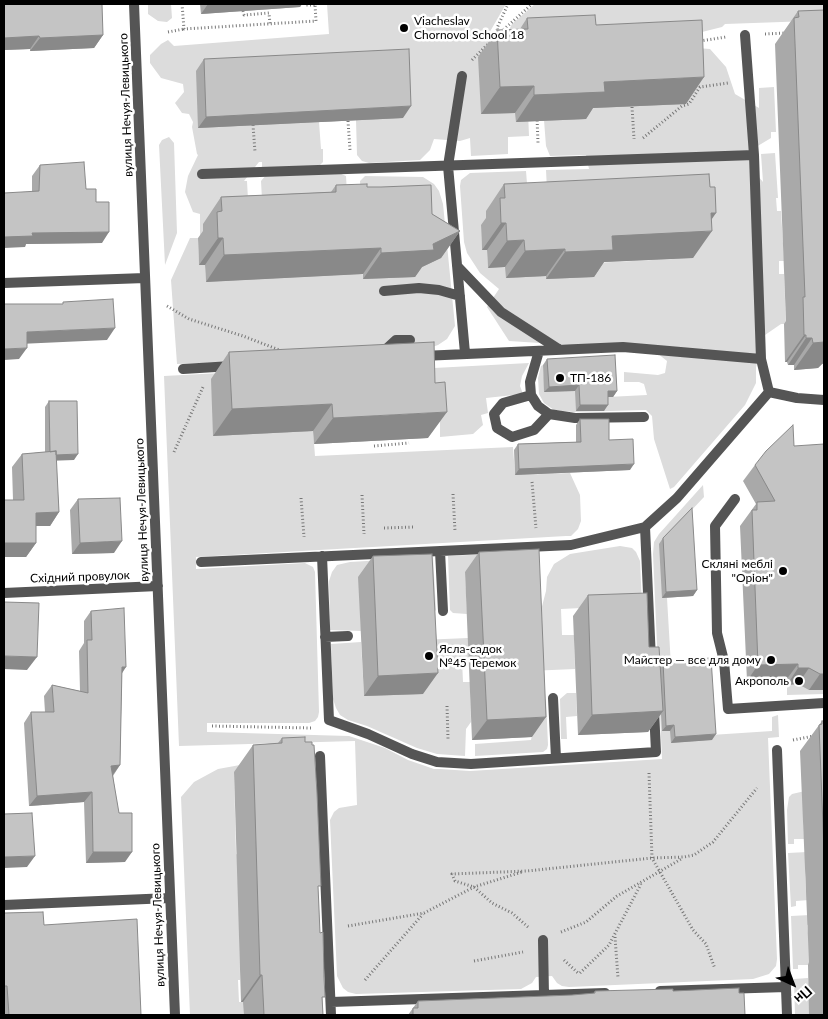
<!DOCTYPE html>
<html>
<head>
<meta charset="utf-8">
<style>
  body { margin:0 }
  #map { position:relative; width:828px; height:1019px; overflow:hidden; background:#fff; font-family:Lato,sans-serif }
  canvas { display:block }
  .frame { position:absolute; inset:0; border:5px solid #000; pointer-events:none }
  .north { position:absolute; left:768px; top:959px; width:50px; height:50px; -webkit-text-stroke:4px #fff; paint-order:stroke; rotate:137deg; font-size:14px; font-weight:700; line-height:20px; text-align:center; color:#000 }
  .north::after { content:''; display:block; margin:auto; width:18px; height:22px; background:#000; clip-path:polygon(50% 0,100% 100%,50% 72%,0 100%) }
</style>
</head>
<body>
<div id="map">
<canvas width="828" height="1019"></canvas>
<div class="frame"></div>
<div class="north">Пн</div>
</div>
<script>
const ctx = document.querySelector('canvas').getContext('2d');
ctx.lineJoin = 'round';
function fill(path, color) { ctx.fillStyle = color; ctx.fill(path, 'evenodd'); }
const shape = rows => new Path2D(rows.map(r => 'M' + r).join(''));
function stroke(path, color, width, dash) { ctx.strokeStyle = color; ctx.lineWidth = width; ctx.lineCap = dash ? 'butt' : 'round'; ctx.setLineDash(dash || []); ctx.stroke(path); }
function write(font, color, halo, rows, align = 'center') {
  ctx.font = font + ' Lato,sans-serif'; ctx.lineWidth = 5; ctx.setLineDash([]); ctx.textBaseline = 'middle'; ctx.strokeStyle = halo; ctx.fillStyle = color; for (const [text, x, y, turn = 0] of rows) {
    ctx.save(); ctx.translate(x, y); ctx.rotate((+turn || 0) * Math.PI / 180); ctx.textAlign = isNaN(turn) ? turn : align; if (halo) ctx.strokeText(text, 0, 0); ctx.fillText(text, 0, 0); ctx.restore();
  }
}
fill(shape([
  [148,4,171,4,172,18,167,22,158,21,148,14],
  [327,4,506,4,488,35,498,35,509,30,512,24,535,4,824,4,824,23,810,21,725,24,722,27,694,34,528,112,529,136,508,137,508,154,471,156,470,138,460,141,434,139,430,150,420,160,369,163,362,161,357,155,356,120,198,128,319,122,321,149,323,149,323,162,319,166,262,171,262,162,259,162,244,181,247,181,249,218,204,238,200,238,200,214,193,212,185,192,188,176,198,155,197,154,192,127,193,122,189,114,182,113,175,103,184,92,183,84,161,78,150,63,150,55,161,44,168,40,174,46,329,34],
  [683,47,710,49,726,67,735,94,759,108,759,88,774,87,776,132,771,132,771,138,751,150,751,168,763,182,761,154,775,153,778,198,776,198,777,211,781,211,784,261,779,261,779,274,784,274,786,324,781,324,765,335,756,367,756,383,745,405,674,487,670,489,654,439,652,416,646,410,573,412,554,410,544,403,539,394,538,378,541,366,543,365,545,392,576,391,588,398,647,395,644,384,639,382,624,382,624,372,658,375,665,373,667,361,647,345,586,346,509,341,487,307,499,289,480,273,467,253,464,242,460,186,461,180,470,173,526,171,529,208,486,225,481,225,482,250,487,250,488,268,546,265,546,279,593,263,693,258,547,190,546,170,589,169,586,155,550,156,546,146,544,120,586,118,585,109],
  [169,137,174,143,177,233,165,265,159,145,162,140],
  [334,171,346,176,348,210,263,217,261,181,267,174],
  [365,176,423,177,434,184,439,191,443,204,455,326,447,339,438,345,410,355,177,364,171,280,190,238,198,238,199,265,205,265,206,282,363,274,363,279,362,216,360,181],
  [529,363,522,376,520,386,523,394,486,398,488,413,481,415,483,425,473,434,440,437,440,422,427,423,415,369],
  [240,372,313,431,315,456,513,447,515,475,570,473,580,495,581,521,578,529,571,536,566,536,196,557,196,569,305,563,313,567,315,572,319,712,318,717,315,721,309,723,207,723,207,732,349,736,385,748,408,760,434,769,440,769,470,771,662,759,653,554,654,542,659,534,703,485,704,497,688,514,662,598,667,598,671,666,671,743,711,740,711,735,772,731,772,717,778,715,779,737,768,738,777,959,776,966,769,974,753,979,569,987,562,986,557,983,552,976,536,977,532,983,521,989,356,994,348,992,343,988,337,976,330,820,334,812,339,808,357,805,355,741,179,746,164,376],
  [620,546,632,548,636,552,640,561,642,605,561,609,562,635,574,635,575,669,529,671,540,614,546,591,547,577,554,564,570,554],
  [512,553,465,572,467,614,453,613,450,610,448,556],
  [433,557,436,610,433,613,359,577,361,631,330,630,329,581,332,572,337,565,350,562],
  [468,638,469,660,462,660,463,682,470,682,471,722,466,729,465,756,437,754,417,748,367,726,348,720,340,715,336,708,333,699,331,644,361,642,364,696,421,640],
  [804,684,824,689,824,694,787,695,787,685],
  [567,693,576,693,577,716,566,717,567,739,561,739,560,699],
  [540,695,546,700,548,745,547,749,543,752,475,756,475,744,531,740],
  [240,765,235,774,234,774,236,854,239,855,240,980,238,980,239,1002,244,1002,244,1015,190,1015,181,797,194,782,218,769],
  [805,791,803,815,804,839,794,839,794,844,788,844,787,810,789,797,792,794],
  [807,852,805,876,806,892,809,900,796,901,796,906,791,907,788,853],
  [810,915,810,924,807,925,812,965,798,965,798,969,793,969,791,916],
  [808,978,811,1015,795,1015,794,979]
]), '#dcdcdc');
stroke(shape([
  [182,4,184,29,316,21,315,4],
  [304,4,304,5,315,5],
  [243,11,244,15,269,13,270,24],
  [168,32,184,29],
  [501,32,532,4],
  [498,33,497,28,508,4],
  [765,34,786,33],
  [700,41,726,37],
  [472,60,489,43],
  [632,107,634,139],
  [537,117,538,143],
  [348,121,350,150],
  [253,125,255,152],
  [643,138,682,106,689,104,700,87,728,83],
  [167,306,189,319,243,336,282,351],
  [374,446,409,443],
  [174,452,203,387],
  [532,482,536,528],
  [453,494,455,531],
  [362,495,364,534],
  [301,498,304,537],
  [384,528,414,527],
  [447,706,448,739],
  [212,726,311,728],
  [793,740,814,736],
  [649,773,652,858,693,930,706,944,715,969],
  [348,926,424,913,474,887,522,872],
  [528,927,512,913,492,903,474,887,455,881,452,874,527,871,652,858,684,857,694,855,713,842,757,788],
  [561,932,586,922,617,896,683,858],
  [615,937,618,978],
  [564,960,578,973],
  [474,961,523,952],
  [580,973,609,945,641,884],
  [365,980,423,914]
]), '#777', 3, [1, 2.5]);
stroke(shape([
  [745,35,754,155],
  [462,76,448,166,465,353],
  [202,174,754,155,761,359],
  [457,266,501,312,560,350],
  [384,291,419,288,439,290,460,296],
  [539,351,530,382,531,395,538,406,549,414,575,418,644,417],
  [383,352,396,340,410,340],
  [422,356,623,347,761,359,769,392],
  [183,369,232,366],
  [531,395,503,403,494,414,497,428,512,437,534,430,549,414],
  [735,499,715,526,717,633,724,661,728,709,824,703],
  [645,527,651,660],
  [440,551,443,611],
  [322,556,329,720,368,734,412,754,437,762,471,764,656,752,654,710],
  [201,562,571,545,645,527,677,498,769,392,797,398,824,400],
  [325,637,348,636],
  [553,698,556,758],
  [777,750,787,1015],
  [320,756,331,1015],
  [543,940,544,995],
  [660,991,786,987],
  [331,1002,605,993]
]), '#555', 10);
stroke(shape([
  [134,4,175,1015],
  [4,283,145,278],
  [4,593,158,586],
  [4,905,170,898]
]), '#555', 10);
fill(shape([
  [4,4,103,35,94,48,30,51,30,49,4,50],
  [200,4,302,4,300,7,201,14],
  [824,10,824,363,822,364,818,368,794,370,794,365,788,365,787,362,785,362,784,324,786,321,775,44,798,11],
  [527,18,596,25,686,104,593,108,586,119,516,122,515,113,481,114,478,57,497,30,520,29],
  [204,59,403,118,198,128,196,71],
  [40,165,86,189,96,202,102,243,26,244,25,247,32,191,32,176],
  [504,184,711,219,693,258,604,262,594,277,546,279,546,276,506,278,505,267,488,268,487,250,482,250,481,225,486,218,486,211],
  [336,185,367,187,432,214,460,231,441,258,422,267,415,277,363,279,363,274,206,282,205,265,199,265,198,238,203,231,203,224,221,197,331,192],
  [229,352,428,438,314,444,313,431,213,436,211,379],
  [547,359,617,391,613,397,608,397,604,411,576,411,575,391,544,392,543,365],
  [49,401,74,460,56,460,59,512,50,526,36,526,36,543,26,557,4,557,4,500,13,500,12,467,22,454,45,452,45,407],
  [580,419,609,440,630,470,515,475,514,450,518,444,576,442,576,425],
  [794,446,824,690,809,690,798,684,787,685,786,680,747,681,740,526,756,504,743,481,755,465],
  [78,499,114,553,72,554,70,510],
  [663,538,697,590,693,596,662,598,659,544],
  [479,552,532,737,472,740,465,572],
  [373,556,423,694,364,696,358,577],
  [588,595,649,647,660,664,663,661,712,740,671,743,670,731,662,731,661,714,648,732,578,735,573,616],
  [91,611,122,673,120,765,113,776,125,862,86,863,84,802,29,806,24,723,31,712,45,712,44,696,52,685,80,691,79,651,84,643,84,621],
  [822,721,824,721,824,1015,809,1015,808,965,809,962,800,751],
  [282,738,318,890,323,1015,244,1015,243,1002,241,1002,234,772,253,745,278,743],
  [4,913,44,925,141,1015,4,1015],
  [595,991,673,991,739,993,745,1015,408,1015,418,1001,572,995,593,994]
]), '#a9a9a9');
fill(shape([
  [208,4,302,4,300,7,201,14],
  [103,35,94,48,30,51,40,38],
  [39,36,30,49,4,50,4,38],
  [704,77,686,104,593,108,586,119,516,122,534,95,604,82],
  [534,86,515,113,481,114,500,87],
  [411,106,403,118,198,128,206,117],
  [711,213,716,213,703,232,712,231,693,258,604,262,594,277,546,279,565,252,612,236],
  [501,223,506,223,487,250,482,250],
  [460,231,441,258,422,267,415,277,363,279,381,253,433,244],
  [109,232,102,243,26,244,25,247,4,248,4,237,32,233],
  [218,238,223,238,205,265,199,265],
  [524,240,505,267,488,268,507,241],
  [381,248,363,274,206,282,224,255],
  [565,249,546,276,506,278,525,251],
  [115,328,107,340,19,344,27,332],
  [804,335,806,335,787,362,785,362],
  [806,338,812,338,794,365,788,365],
  [824,342,824,363,822,364,818,368,794,370,813,343],
  [27,348,19,359,4,360,4,349],
  [579,385,575,391,544,392,549,387],
  [608,391,617,391,613,397,604,397],
  [332,404,313,431,213,436,232,409],
  [580,405,608,405,604,411,576,411],
  [447,412,428,438,314,444,333,418],
  [78,454,74,460,46,461,50,455],
  [634,464,630,470,515,475,519,469],
  [59,512,50,526,26,526,36,513],
  [122,541,114,553,72,554,80,543],
  [4,543,36,543,26,557,4,557],
  [697,590,693,596,662,598,666,592],
  [4,656,37,657,27,670,4,669],
  [798,664,786,680,747,681,758,665],
  [122,667,126,667,119,678],
  [798,668,809,668,798,684,787,685],
  [438,673,423,694,364,696,378,676],
  [820,674,824,674,824,690,809,690],
  [663,711,648,732,578,735,592,715],
  [546,717,532,737,472,740,487,720],
  [674,725,670,731,662,731,666,726],
  [716,734,712,740,671,743,675,737],
  [120,765,112,776,111,766],
  [92,792,84,802,29,806,37,796],
  [93,852,132,852,125,862,86,863],
  [35,856,27,867,4,868,4,857],
  [260,975,262,975,243,1002,241,1002]
]), '#898989');
const building = shape([
  [4,4,102,4,103,35,40,38,39,36,4,38,4,4],
  [824,10,824,342,813,343,812,338,806,338,806,335,804,335,803,297,805,297,794,18,799,17,798,11,824,10],
  [595,15,596,25,702,20,704,77,604,82,605,92,534,95,534,86,500,87,497,30,528,29,527,18,595,15],
  [409,49,411,106,206,117,204,59,409,49],
  [84,162,86,189,96,189,96,202,109,202,109,232,32,233,33,236,4,237,4,193,39,191,40,165,84,162],
  [709,174,710,187,715,187,716,213,711,213,712,231,612,236,613,250,565,252,565,249,525,251,524,240,507,241,506,223,501,223,500,198,505,198,504,184,709,174],
  [367,184,367,187,381,187,431,185,432,214,460,231,433,244,434,250,381,253,381,248,224,255,223,238,218,238,217,212,222,211,221,197,336,192,336,185,367,184],
  [113,299,115,328,27,332,27,348,4,349,4,304,63,304,63,302,113,299],
  [434,342,435,383,445,382,447,412,333,418,332,404,232,409,229,352,434,342],
  [615,355,617,391,608,391,608,405,580,405,579,385,549,387,547,359,615,355],
  [49,401,77,401,78,454,56,455,56,451,50,452,49,401],
  [580,419,609,419,609,440,633,439,634,464,519,469,518,444,581,442,580,419],
  [793,425,794,446,824,444,824,674,820,674,809,668,798,668,798,664,758,665,752,510,757,510,757,502,775,501,755,465,766,451,793,425],
  [56,451,59,512,36,513,36,543,4,543,4,500,24,500,22,454,56,451],
  [120,498,122,541,80,543,78,499,120,498],
  [692,508,697,590,666,592,663,538,692,508],
  [539,549,546,717,487,720,479,552,539,549],
  [432,554,438,673,378,676,373,556,432,554],
  [647,593,649,647,659,647,663,711,592,715,588,595,647,593],
  [4,602,39,603,37,657,4,656,4,602],
  [124,608,126,667,122,667,120,765,111,766,119,813,132,813,132,852,93,852,92,792,37,796,31,712,54,712,52,685,88,693,87,640,92,640,91,611,124,608],
  [711,658,716,734,675,737,674,725,666,726,663,661,711,658],
  [822,721,824,721,824,851,819,725,822,724,822,721],
  [305,737,305,742,312,742,312,745,314,745,317,793,321,886,318,886,319,909,320,933,323,932,324,977,325,997,322,997,323,1015,264,1015,262,975,260,975,253,745,282,743,282,738,305,737],
  [32,813,35,856,4,857,4,814,32,813],
  [43,912,44,925,137,919,141,1015,9,1015,7,986,4,986,4,913,43,912],
  [739,988,739,993,744,993,745,1015,413,1015,413,1008,418,1008,418,1001,572,995,595,993,595,991,673,989,673,991,739,988]
]);
fill(building, '#c4c4c4');
stroke(building, '#898989', 1);
for (const [x, y, r, color] of [
  [404,28,5,"#000"],
  [560,378,5,"#000"],
  [783,571,5,"#000"],
  [429,656,5,"#000"],
  [771,660,5,"#000"],
  [799,681,5,"#000"]
]) { const dot = new Path2D(); dot.arc(x, y, r, 0, 2 * Math.PI); ctx.fillStyle = color; ctx.fill(dot); stroke(dot, '#fff', 2); }
write('12px', '#000', '#fff', [
  ["Viacheslav",414,21],
  ["Chornovol School 18",414,35],
  ["ТП-186",570,378],
  ["Скляні меблі",773,564,"right"],
  ["\"Оріон\"",773,578,"right"],
  ["Ясла-садок",439,649],
  ["№45 Теремок",439,663],
  ["Майстер — все для дому",761,660,"right"],
  ["Акрополь",789,681,"right"]
], 'left');
write('12px', '#000', '#fff', [
  ["вулиця Нечуя-Левицького",126,105,-92],
  ["вулиця Нечуя-Левицького",142,510,-92],
  ["Східний провулок",80,577,-2],
  ["вулиця Нечуя-Левицького",158,915,-92]
]);
</script>
</body>
</html>
